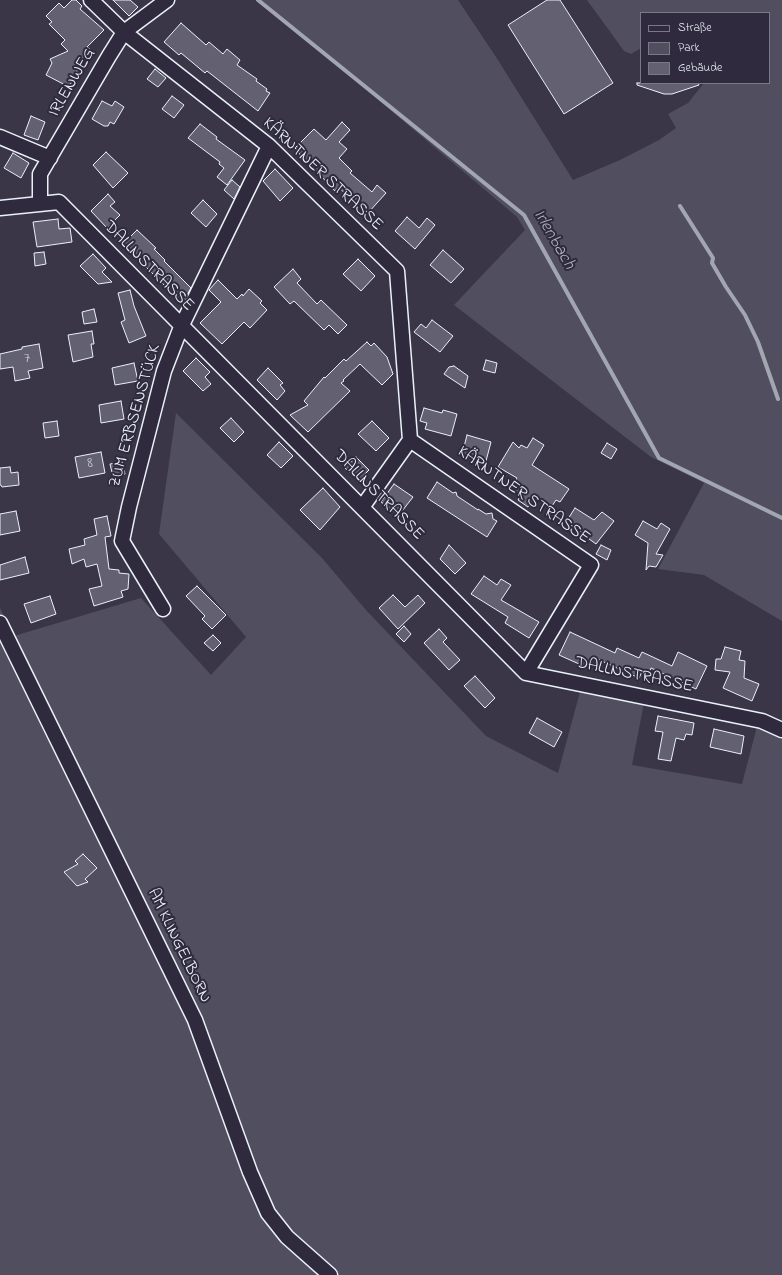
<!DOCTYPE html>
<html>
<head>
<meta charset="utf-8">
<style>
  body { margin:0 }
  #map { position:relative; width:782px; height:1275px; overflow:hidden; background:#3a3648; font-family:"Indie Flower",sans-serif }
  canvas { display:block }
  .legend { position:absolute; left:640px; top:12px; width:130px; height:72px; box-sizing:border-box; background:#2f2a3d; border:1px solid #797a88; margin:0; padding:5px 7px; list-style:none; font-size:12px; color:#e8f1f8 }
  .legend li { display:flex; align-items:center; gap:8px; height:20px }
  .legend b { width:20px; border:1px solid #797a88 }
</style>
</head>
<body>
<div id="map">
<canvas width="782" height="1275"></canvas>
<ul class="legend">
<li><b style="height:5px;background:#2f2a3d"></b>Straße</li>
<li><b style="height:11px;background:#504e5f"></b>Park</li>
<li><b style="height:11px;background:#636171"></b>Gebäude</li>
</ul>
</div>
<script>
const ctx = document.querySelector('canvas').getContext('2d');
ctx.lineJoin = 'round';
function fill(path, color) { ctx.fillStyle = color; ctx.fill(path, 'evenodd'); }
const shape = rows => new Path2D(rows.map(r => 'M' + r).join(''));
function stroke(path, color, width, dash) { ctx.strokeStyle = color; ctx.lineWidth = width; ctx.lineCap = dash ? 'butt' : 'round'; ctx.setLineDash(dash || []); ctx.stroke(path); }
function write(font, color, halo, rows, align = 'center') {
  ctx.font = font + ' "Indie Flower",sans-serif'; ctx.lineWidth = 4; ctx.setLineDash([]); ctx.textBaseline = 'middle'; ctx.strokeStyle = halo; ctx.fillStyle = color; for (const [text, x, y, turn = 0] of rows) {
    ctx.save(); ctx.translate(x, y); ctx.rotate((+turn || 0) * Math.PI / 180); ctx.textAlign = isNaN(turn) ? turn : align; if (halo) ctx.strokeText(text, 0, 0); ctx.fillText(text, 0, 0); ctx.restore();
  }
}
fill(shape([
  [260,0,458,0,496,57,573,180,620,160,659,140,676,128,668,114,688,103,704,83,769,83,769,13,641,13,641,48,631,54,624,51,587,0,782,0,782,621,704,575,658,569,704,483,651,457,454,305,525,230,517,217],
  [176,413,322,558,366,610,486,736,558,773,584,677,646,692,632,765,742,784,760,715,782,724,782,1275,0,1275,0,608,14,636,141,598,211,675,246,637,159,534]
]), '#504e5f');
stroke(shape([
  [258,0,524,215,659,458,782,518],
  [680,206,713,258,712,263,726,287,745,315,758,342,778,399]
]), '#a2a6b1', 4);
const building = shape([
  [72,0,76,0,82,6,80,9,104,30,87,47,91,50,73,67,78,69,69,87,46,75,52,63,50,59,68,51,61,44,65,40,49,24,52,22,46,16,59,3,64,8,72,0],
  [113,0,130,0,138,7,129,16,113,0],
  [547,0,560,0,613,83,564,114,508,25,547,0],
  [181,23,206,45,209,42,223,54,227,49,240,60,237,65,257,79,256,81,267,89,266,91,270,93,258,111,207,71,205,73,181,53,179,55,164,42,181,23],
  [155,69,166,78,158,87,147,79,155,69],
  [637,83,698,83,699,85,672,94,664,94,637,85,637,83],
  [172,96,184,105,174,118,162,109,172,96],
  [102,101,112,106,115,101,124,107,114,124,110,122,108,126,104,126,92,119,102,101],
  [31,116,45,122,38,140,24,135,31,116],
  [342,122,350,130,339,142,347,149,339,158,352,171,350,173,372,192,377,185,386,193,368,213,338,187,335,191,321,176,322,176,299,154,300,153,295,148,314,129,326,140,342,122],
  [200,124,217,137,216,139,245,160,227,185,217,177,224,168,219,164,220,162,188,138,200,124],
  [106,152,128,173,113,188,93,165,106,152],
  [13,153,29,163,21,178,4,168,13,153],
  [275,169,293,188,280,201,263,181,275,169],
  [232,180,240,187,234,199,224,190,232,180],
  [108,194,115,202,110,206,120,215,107,228,91,211,108,194],
  [203,200,217,214,206,227,191,213,203,200],
  [407,217,419,228,427,218,435,225,415,249,395,231,407,217],
  [58,219,59,229,70,228,72,242,37,247,33,222,58,219],
  [137,230,156,248,154,249,165,260,164,261,191,288,186,297,182,301,178,296,176,297,123,244,137,230],
  [443,250,464,269,451,283,430,265,443,250],
  [44,252,46,264,35,266,34,253,44,252],
  [93,254,106,268,102,272,112,282,98,284,80,266,93,254],
  [358,259,375,276,361,291,343,274,358,259],
  [293,269,301,279,297,283,317,304,321,300,347,325,338,334,329,325,324,330,294,301,290,304,274,287,293,269],
  [218,280,237,299,242,294,243,296,249,289,262,301,260,303,267,310,250,328,244,322,222,344,200,323,221,302,209,290,218,280],
  [130,290,134,306,146,336,129,343,121,322,125,320,118,293,130,290],
  [94,309,97,322,84,324,82,312,94,309],
  [432,320,453,336,440,352,414,332,421,324,426,328,432,320],
  [92,331,94,344,91,344,93,357,73,362,68,335,92,331],
  [367,342,371,346,374,343,387,357,393,374,382,385,360,364,343,380,344,381,341,383,350,391,308,432,290,415,308,405,304,401,324,377,325,378,344,359,346,361,367,342],
  [39,344,43,368,28,371,30,378,15,381,13,367,0,369,0,354,22,349,22,347,39,344],
  [196,358,210,372,205,377,211,384,203,391,183,371,196,358],
  [486,360,497,363,495,373,483,370,486,360],
  [134,363,138,381,115,385,112,368,134,363],
  [454,366,468,376,465,388,444,374,449,367,454,366],
  [268,368,283,383,280,385,285,391,277,400,257,380,268,368],
  [121,401,124,419,101,423,99,405,121,401],
  [424,408,442,413,443,410,457,414,451,436,425,429,427,423,420,421,424,408],
  [231,418,244,432,234,442,220,428,231,418],
  [57,421,59,436,45,438,43,423,57,421],
  [372,421,389,438,376,451,358,434,372,421],
  [467,435,491,442,486,461,462,455,467,435],
  [533,438,544,445,532,465,569,489,560,502,556,500,552,506,536,496,528,507,518,500,521,495,510,489,517,478,498,467,513,442,519,448,521,445,527,448,533,438],
  [279,442,293,456,281,468,267,455,279,442],
  [607,443,617,449,611,459,601,453,607,443],
  [101,452,105,473,79,478,75,457,101,452],
  [356,457,369,470,358,481,345,468,356,457],
  [122,462,125,474,113,477,110,464,122,462],
  [10,467,11,473,18,472,19,485,2,487,1,485,0,485,0,468,10,467],
  [437,482,453,493,456,492,457,496,478,510,478,509,486,514,492,513,493,519,497,521,487,537,427,498,437,482],
  [394,484,413,497,399,515,381,502,394,484],
  [323,488,340,507,320,530,300,510,323,488],
  [575,508,594,520,602,512,614,521,596,544,585,536,586,535,566,522,575,508],
  [16,511,20,531,0,535,0,514,16,511],
  [107,516,111,536,105,537,109,569,119,570,119,573,129,574,128,589,121,591,123,597,94,606,89,589,102,586,97,564,86,567,84,559,72,564,69,549,85,545,84,539,97,535,94,519,107,516],
  [643,521,657,529,661,523,670,529,656,554,663,555,656,567,649,566,646,570,648,543,635,535,643,521],
  [449,545,466,563,455,574,440,559,449,545],
  [601,545,611,550,607,560,596,554,601,545],
  [25,557,29,573,0,580,0,565,25,557],
  [484,576,497,585,501,579,511,585,501,600,539,622,529,638,505,623,508,617,471,594,484,576],
  [197,586,226,615,212,629,202,619,205,616,186,596,197,586],
  [393,595,405,607,418,595,425,603,398,629,379,608,393,595],
  [50,596,56,614,31,623,24,604,50,596],
  [404,626,411,634,404,642,396,634,404,626],
  [439,629,447,638,443,642,460,660,449,670,424,643,439,629],
  [570,632,615,653,617,648,639,658,642,652,672,666,678,652,707,666,696,689,651,668,649,673,643,670,639,678,593,657,588,668,559,655,570,632],
  [213,635,221,643,213,651,204,643,213,635],
  [725,647,741,651,739,660,745,661,744,678,759,684,752,701,723,688,730,672,715,670,716,659,721,659,725,647],
  [475,676,495,698,485,708,464,686,475,676],
  [658,716,694,723,692,735,686,734,684,740,676,738,671,761,658,759,663,732,655,731,658,716],
  [537,718,562,732,554,747,529,733,537,718],
  [714,729,744,736,741,754,710,747,714,729],
  [83,854,97,868,85,879,88,882,77,886,64,872,78,864,75,861,83,854]
]);
fill(building, '#636171');
stroke(building, '#e8f1f8', 1);
const street = shape([
  [91,0,124,32,269,146,397,271,410,440,363,506],
  [0,137,50,158],
  [40,203,40,174,109,56,124,32,167,0],
  [0,208,59,202,526,673,762,721,782,730],
  [410,440,591,565,526,673],
  [163,609,122,541,129,507,164,371,181,327,269,146],
  [0,623,195,1020,250,1172,268,1213,287,1237,330,1275]
]);
stroke(street, '#e8f1f8', 17);
stroke(street, '#2f2a3d', 14);
write('15px', '#c7cdd6', null, [
  ["7",27,360],
  ["8",90,465]
]);
write('17px', '#e8f1f8', '#2f2a3d', [
  ["IRLENWEG",73,83,-60],
  ["KÄRNTNER STRASSE",322,175,43],
  ["DALLNSTRASSE",148,267,45],
  ["ZUM ERBSENSTÜCK",136,416,-74],
  ["DALLNSTRASSE",378,496,45],
  ["KÄRNTNER STRASSE",523,496,35],
  ["DALLNSTRASSE",634,676,12],
  ["AM KLINGELBORN",178,946,64]
]);
write('italic 18px', '#aeb2bd', '#2f2a3d', [
  ["Irlenbach",553,240,60]
]);
</script>
</body>
</html>
